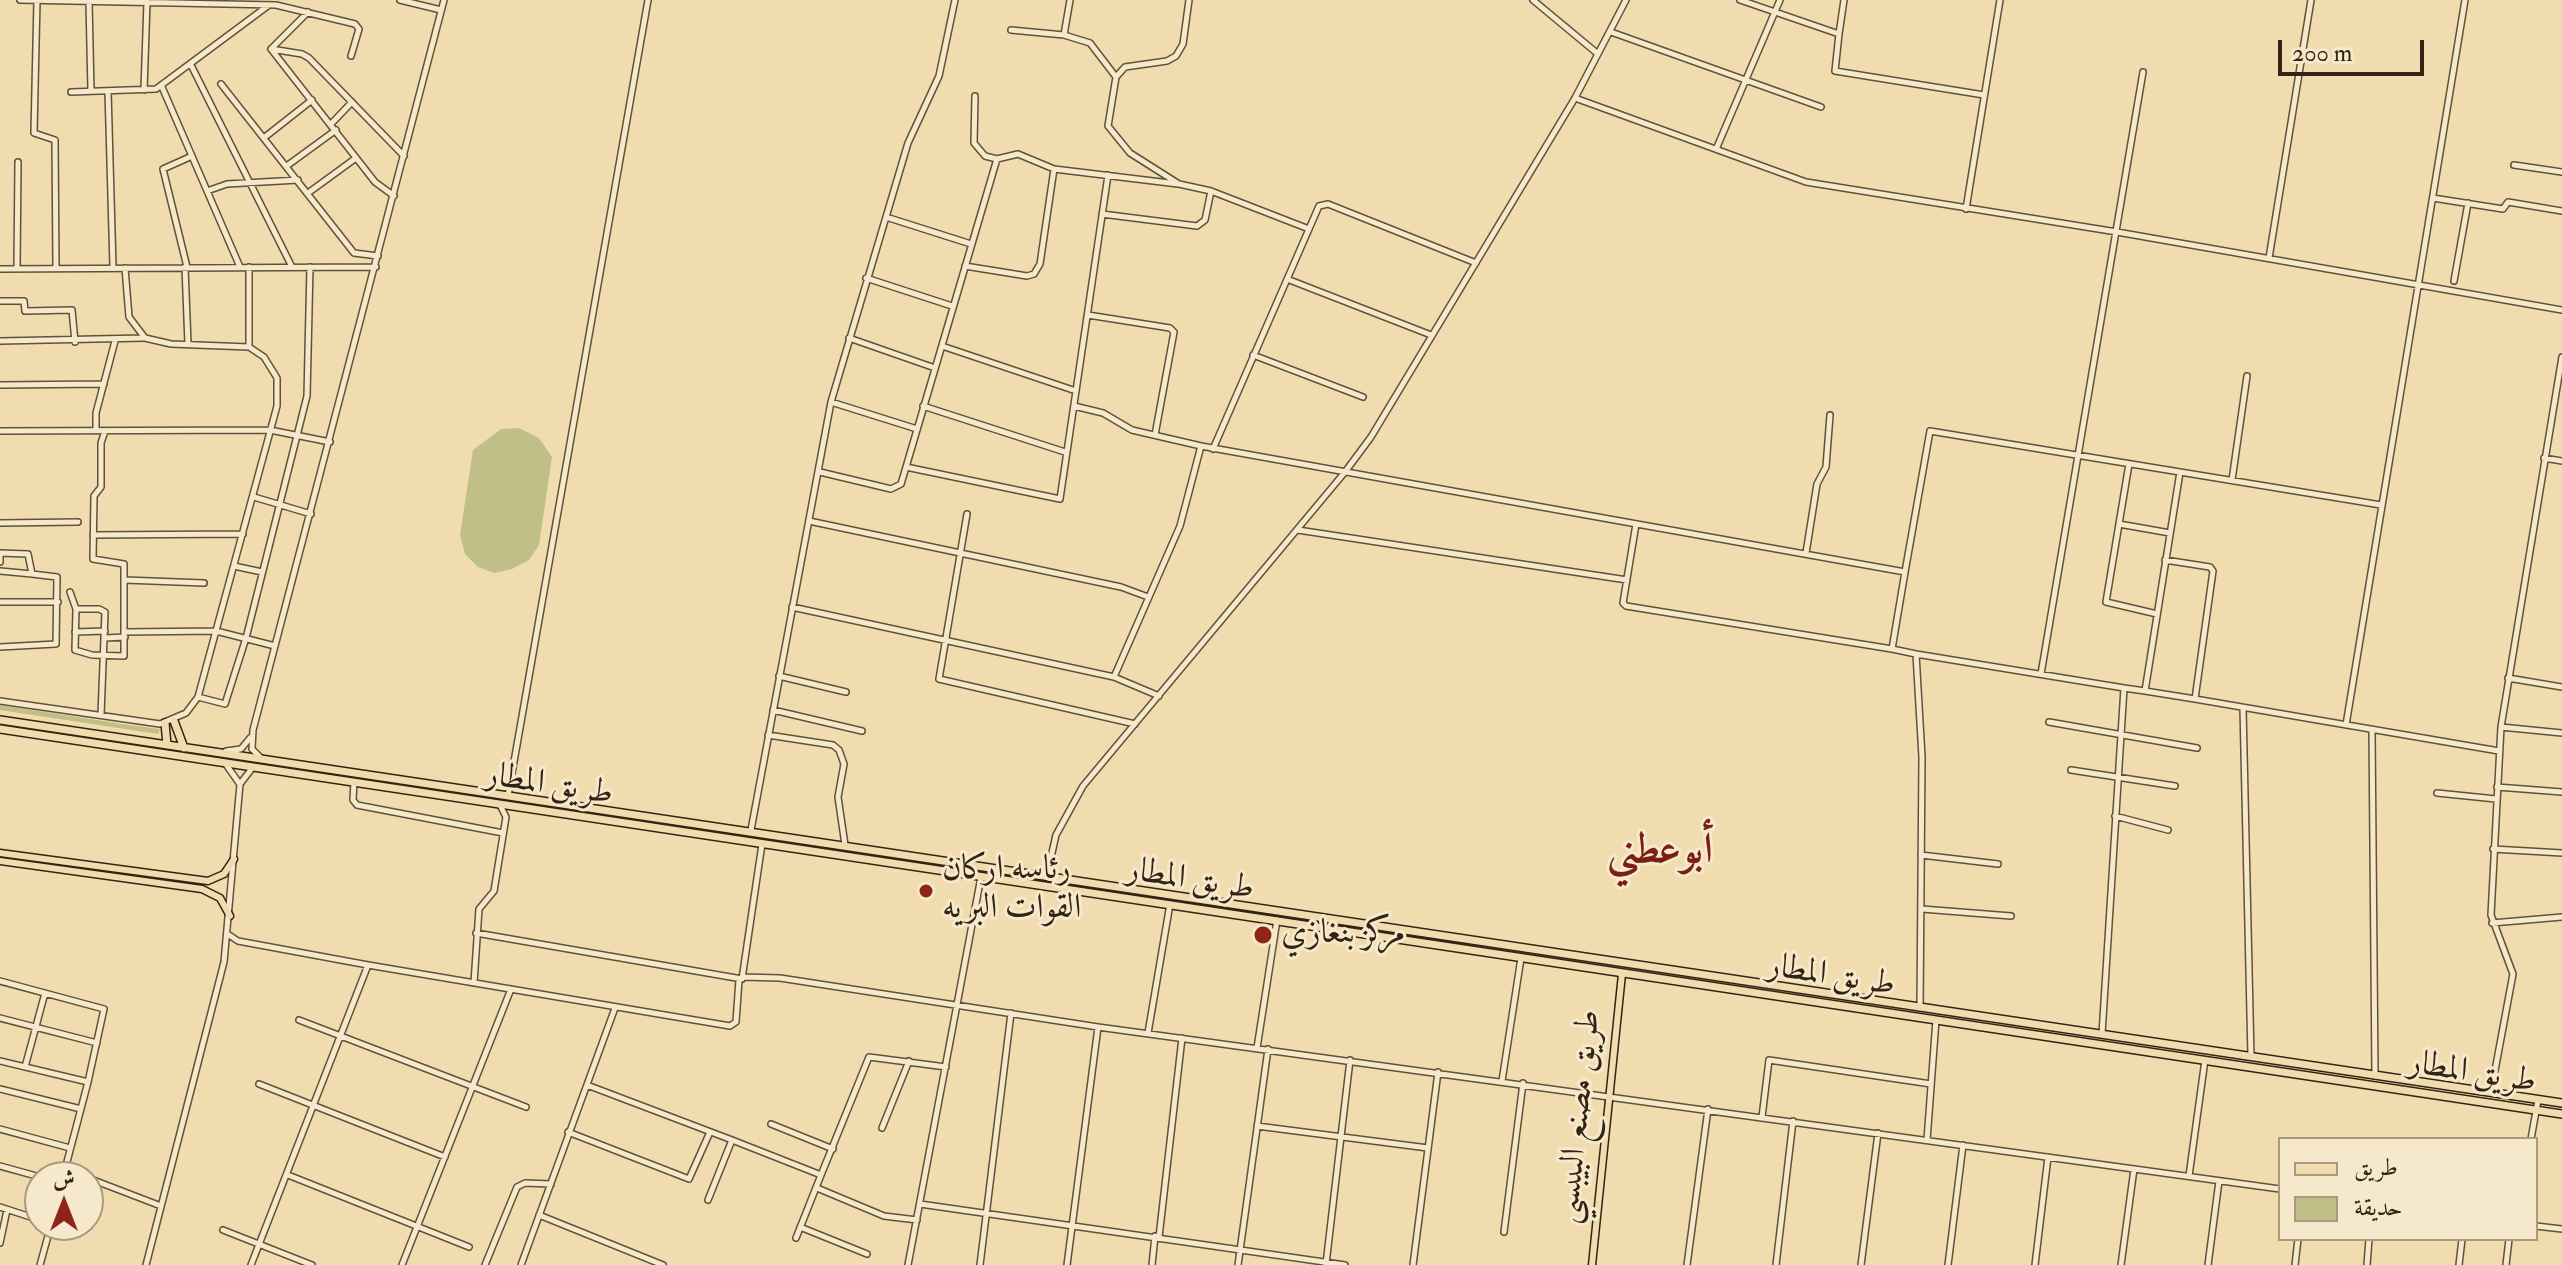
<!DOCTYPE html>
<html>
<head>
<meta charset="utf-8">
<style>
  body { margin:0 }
  #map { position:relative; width:2562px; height:1265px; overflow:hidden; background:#f1dcaf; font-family:"IM FELL Double Pica",Amiri,serif }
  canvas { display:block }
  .legend { position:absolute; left:2278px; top:1137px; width:260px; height:104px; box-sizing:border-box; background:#f6e8cb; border:2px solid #a89981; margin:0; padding:10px 14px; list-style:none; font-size:24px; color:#332312 }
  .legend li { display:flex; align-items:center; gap:16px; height:40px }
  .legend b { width:40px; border:2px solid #a89981 }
  .north { position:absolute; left:24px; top:1161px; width:80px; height:80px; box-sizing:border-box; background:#f6e8cb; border:2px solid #a89981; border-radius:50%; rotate:0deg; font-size:22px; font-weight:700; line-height:32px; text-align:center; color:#332312 }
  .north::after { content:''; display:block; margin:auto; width:28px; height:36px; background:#8f2418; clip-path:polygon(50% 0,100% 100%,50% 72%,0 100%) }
  .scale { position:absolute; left:2278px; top:40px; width:146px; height:36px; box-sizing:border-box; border:4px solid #332312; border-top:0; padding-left:10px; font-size:24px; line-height:28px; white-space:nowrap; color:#332312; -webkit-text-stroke:6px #f6e8cb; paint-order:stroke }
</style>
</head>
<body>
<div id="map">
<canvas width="2562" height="1265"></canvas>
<ul class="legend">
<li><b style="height:10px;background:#f1dcaf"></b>طريق</li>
<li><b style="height:22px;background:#c0bf87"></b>حديقة</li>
</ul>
<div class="north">ش</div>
<div class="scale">200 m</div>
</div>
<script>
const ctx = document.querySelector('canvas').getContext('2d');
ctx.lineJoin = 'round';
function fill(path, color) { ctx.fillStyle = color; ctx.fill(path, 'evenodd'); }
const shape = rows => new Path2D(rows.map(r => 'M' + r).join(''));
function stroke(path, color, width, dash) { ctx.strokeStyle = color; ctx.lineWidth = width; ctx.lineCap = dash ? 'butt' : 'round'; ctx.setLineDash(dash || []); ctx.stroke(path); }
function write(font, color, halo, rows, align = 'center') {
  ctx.font = font + ' "IM FELL Double Pica",Amiri,serif'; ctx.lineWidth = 6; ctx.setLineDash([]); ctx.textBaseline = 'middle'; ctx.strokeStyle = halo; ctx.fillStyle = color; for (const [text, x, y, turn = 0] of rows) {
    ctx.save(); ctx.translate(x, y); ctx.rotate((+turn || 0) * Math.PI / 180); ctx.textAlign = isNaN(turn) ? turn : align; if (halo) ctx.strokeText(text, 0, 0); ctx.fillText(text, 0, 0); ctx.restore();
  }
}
fill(shape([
  [519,428,539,438,552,457,539,545,529,560,512,569,494,573,478,567,465,554,460,535,473,450,501,429],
  [0,705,129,725,160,729,158,734,0,710]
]), '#c0bf87');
const minor = shape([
  [20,0,276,5,355,24,359,29,351,56],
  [37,0,34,133,55,140,56,268],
  [400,0,441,10],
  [1070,0,1064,35,1090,43,1116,77],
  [1189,0,1183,44,1176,56,1167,61,1125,67,1116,77,1108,126,1130,153,1179,184,1211,191,1309,229,1213,449],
  [1533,0,1598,54],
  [1740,0,1839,34,1844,0],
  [89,2,91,91],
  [308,12,271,49,302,54,309,58,404,156],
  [1011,30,1064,35],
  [1611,32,1821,107],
  [1839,34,1835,71,1984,95],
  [271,49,375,182,394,196],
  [191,65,292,267],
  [221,84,354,253,378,256],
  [162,87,240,267],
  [144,90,147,2],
  [108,91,113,267],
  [71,92,156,89,269,5],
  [975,96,974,143,985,156,997,159,1018,154,1054,169,1178,184],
  [1575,98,1806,182,2117,232,2562,310],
  [331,124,352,102],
  [265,137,312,100],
  [1717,147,1780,0],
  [288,165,336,130],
  [2514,165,2562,172],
  [207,191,227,184,298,180],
  [308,193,356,158],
  [2433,198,2503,209,2508,202,2562,211],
  [1966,209,2000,0],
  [1102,214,1197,226,1205,220,1211,191],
  [886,217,971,244],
  [1309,229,1319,206,1328,204,1476,263],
  [2269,258,2311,0],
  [965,266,1027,276,1034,274,1040,264,1054,169],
  [185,267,188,344],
  [187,267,163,169,192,156],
  [17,268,18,162],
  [0,269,376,267],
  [866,278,952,306],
  [1287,279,1431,335],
  [2454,281,2468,203],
  [0,301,24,301,25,311,72,310,75,342],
  [1088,315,1170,328,1174,332,1155,435],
  [849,338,935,368],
  [0,341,144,338],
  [942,346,1076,391],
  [249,347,249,267],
  [1253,355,1363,397],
  [0,385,104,384],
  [831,402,917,429],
  [923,406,1065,452],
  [1074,406,1103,413,1132,430,1201,446],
  [0,431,270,430,330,442],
  [96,431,96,413,115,341],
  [2544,458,2562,461],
  [2129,464,2106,602,2157,614],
  [906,467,1060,499,1108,175],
  [820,472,891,489,901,484,997,159],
  [2232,480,2247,376],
  [254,497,311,514],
  [967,514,939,679,1135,724],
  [809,521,1121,587,1148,597],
  [0,523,78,522],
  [1636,524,1623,603,1626,606,1892,649,1905,572],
  [2119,524,2170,533],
  [1298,530,1627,580],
  [93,535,243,534],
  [0,553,28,554,32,574,0,571],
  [1806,553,1817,484,1826,467,1830,415],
  [0,562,0,553],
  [234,566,262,572],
  [125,580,204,583],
  [70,592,76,609,75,650,92,655,124,656,124,564,93,559,94,496,101,487,101,443,105,431],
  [0,602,58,602],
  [792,607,1114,677,1159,696],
  [76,609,99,609,105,612,101,715],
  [75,632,105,631],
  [125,632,216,631,275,646],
  [105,638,125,637],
  [0,647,56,644,57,577,32,574],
  [1892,649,1916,654,1922,757,1920,1008],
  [1916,654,2124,688],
  [2041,674,2143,72],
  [779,676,846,692],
  [1114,677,1180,526,1201,446,1905,572,1930,431,2381,505],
  [2508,678,2562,687],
  [2145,691,2195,699,2213,571,2210,567,2165,560],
  [198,697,225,704,246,638,307,396,310,267],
  [2195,699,2499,751],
  [0,701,160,724,186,713,198,697,277,406,277,378,264,357,249,347,171,344,145,338,129,317,125,268],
  [2243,708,2251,1057],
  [773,710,862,731],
  [2049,722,2197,748],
  [2346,725,2465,0],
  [2501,727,2562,733],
  [2372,730,2375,1076],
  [768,735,833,745,839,750,844,764,838,797,845,845],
  [226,751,241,749,250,738],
  [261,758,252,749,253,730,444,0],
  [225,763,239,783],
  [2071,770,2175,786],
  [354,782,353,800,357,805,503,833],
  [2497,787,2562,792],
  [2437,793,2496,799],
  [508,796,648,0],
  [2115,816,2168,830],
  [751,830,831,402,908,143,939,76,955,0],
  [2493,849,2562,853],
  [1921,855,1998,864],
  [1047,875,1056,835,1083,786,1345,472,1371,437,1575,98,1626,0],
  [1922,909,2011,916],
  [2492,923,2562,917],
  [476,933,742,979,762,844],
  [229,935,238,941,368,965,730,1026,736,1022,739,980],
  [743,977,780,978,1098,1027,2280,1189],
  [0,981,104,1009,88,1082],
  [474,983,479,909,494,891,506,817,500,805],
  [0,1018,97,1043],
  [299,1020,526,1107],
  [1148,1033,1170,904],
  [2102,1034,2124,688,2145,691,2180,472],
  [1257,1048,1277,920],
  [0,1061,88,1082,63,1177],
  [25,1067,45,993],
  [1502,1081,1521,958],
  [259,1084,445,1157],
  [587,1085,732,1140,708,1200],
  [0,1089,81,1109],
  [2491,1092,2513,974,2491,915,2501,727,2562,357],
  [1762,1117,1769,1060,1931,1084],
  [771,1124,833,1149],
  [1257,1126,1428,1148],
  [882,1128,909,1061],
  [0,1129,70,1148],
  [568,1132,689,1179,710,1132],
  [2531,1139,2538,1100],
  [732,1140,821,1175,869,1057,946,1067],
  [1927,1140,1936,1020],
  [0,1166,40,1177],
  [65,1170,84,1177],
  [288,1175,469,1247],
  [2189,1176,2205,1060],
  [88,1178,161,1206],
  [817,1188,884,1216,917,1220],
  [920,1204,1345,1265],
  [0,1207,40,1220],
  [539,1215,663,1265],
  [2536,1226,2562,1229],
  [800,1227,867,1254],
  [223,1230,312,1265],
  [1504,1232,1523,1083],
  [1159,1237,1182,1038],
  [796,1238,821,1175],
  [0,1243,7,1210],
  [1326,1264,1350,1060],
  [40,1265,51,1225],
  [146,1265,224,962,240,784,253,767],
  [251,1265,368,965],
  [402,1265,511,989],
  [485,1265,517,1187,525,1183,551,1184],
  [521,1265,615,1008],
  [908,1265,981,877],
  [980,1265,1011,1013],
  [1067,1265,1098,1027],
  [1152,1265,1155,1236],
  [1238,1265,1268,1049],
  [1413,1265,1438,1072],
  [1687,1265,1708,1109],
  [1776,1265,1793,1121],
  [1861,1265,1878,1133],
  [1948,1265,1963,1145],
  [2035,1265,2048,1157],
  [2121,1265,2134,1169],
  [2208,1265,2219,1181],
  [2295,1265,2298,1239],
  [2367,1265,2369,1239],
  [2459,1265,2462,1239],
  [2506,1265,2509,1239]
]);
const major = shape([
  [0,853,208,881,224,874,234,859],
  [0,861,202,889,220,898,230,916],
  [1592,1265,1622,974]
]);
const highway = shape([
  [0,720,2562,1103],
  [174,721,184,748],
  [165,723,167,745],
  [0,729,2562,1114]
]);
stroke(minor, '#625139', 8);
stroke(major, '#332312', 9);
stroke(highway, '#332312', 10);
stroke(minor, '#f6e8cb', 5);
stroke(major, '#f1dcaf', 6);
stroke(highway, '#f1dcaf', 7);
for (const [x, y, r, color] of [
  [926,891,8,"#8f2418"],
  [1263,935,10,"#8f2418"]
]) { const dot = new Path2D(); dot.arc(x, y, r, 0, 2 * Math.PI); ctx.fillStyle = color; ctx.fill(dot); stroke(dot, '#f6e8cb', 3); }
write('34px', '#332312', '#f6e8cb', [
  ["طريق المطار",549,786,9],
  ["طريق المطار",1190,881,9],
  ["طريق المطار",1831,977,9],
  ["طريق المطار",2472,1074,9],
  ["طريق مصنع البيبسي",1580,1117,-84]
]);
write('34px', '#332312', '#f6e8cb', [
  ["رئاسه اركان",942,871],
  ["القوات البريه",942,910],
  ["مركز بنغازي",1281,935]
], 'left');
write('bold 42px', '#7a1f14', '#f6e8cb', [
  ["أبوعطني",1660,853]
]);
</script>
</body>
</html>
